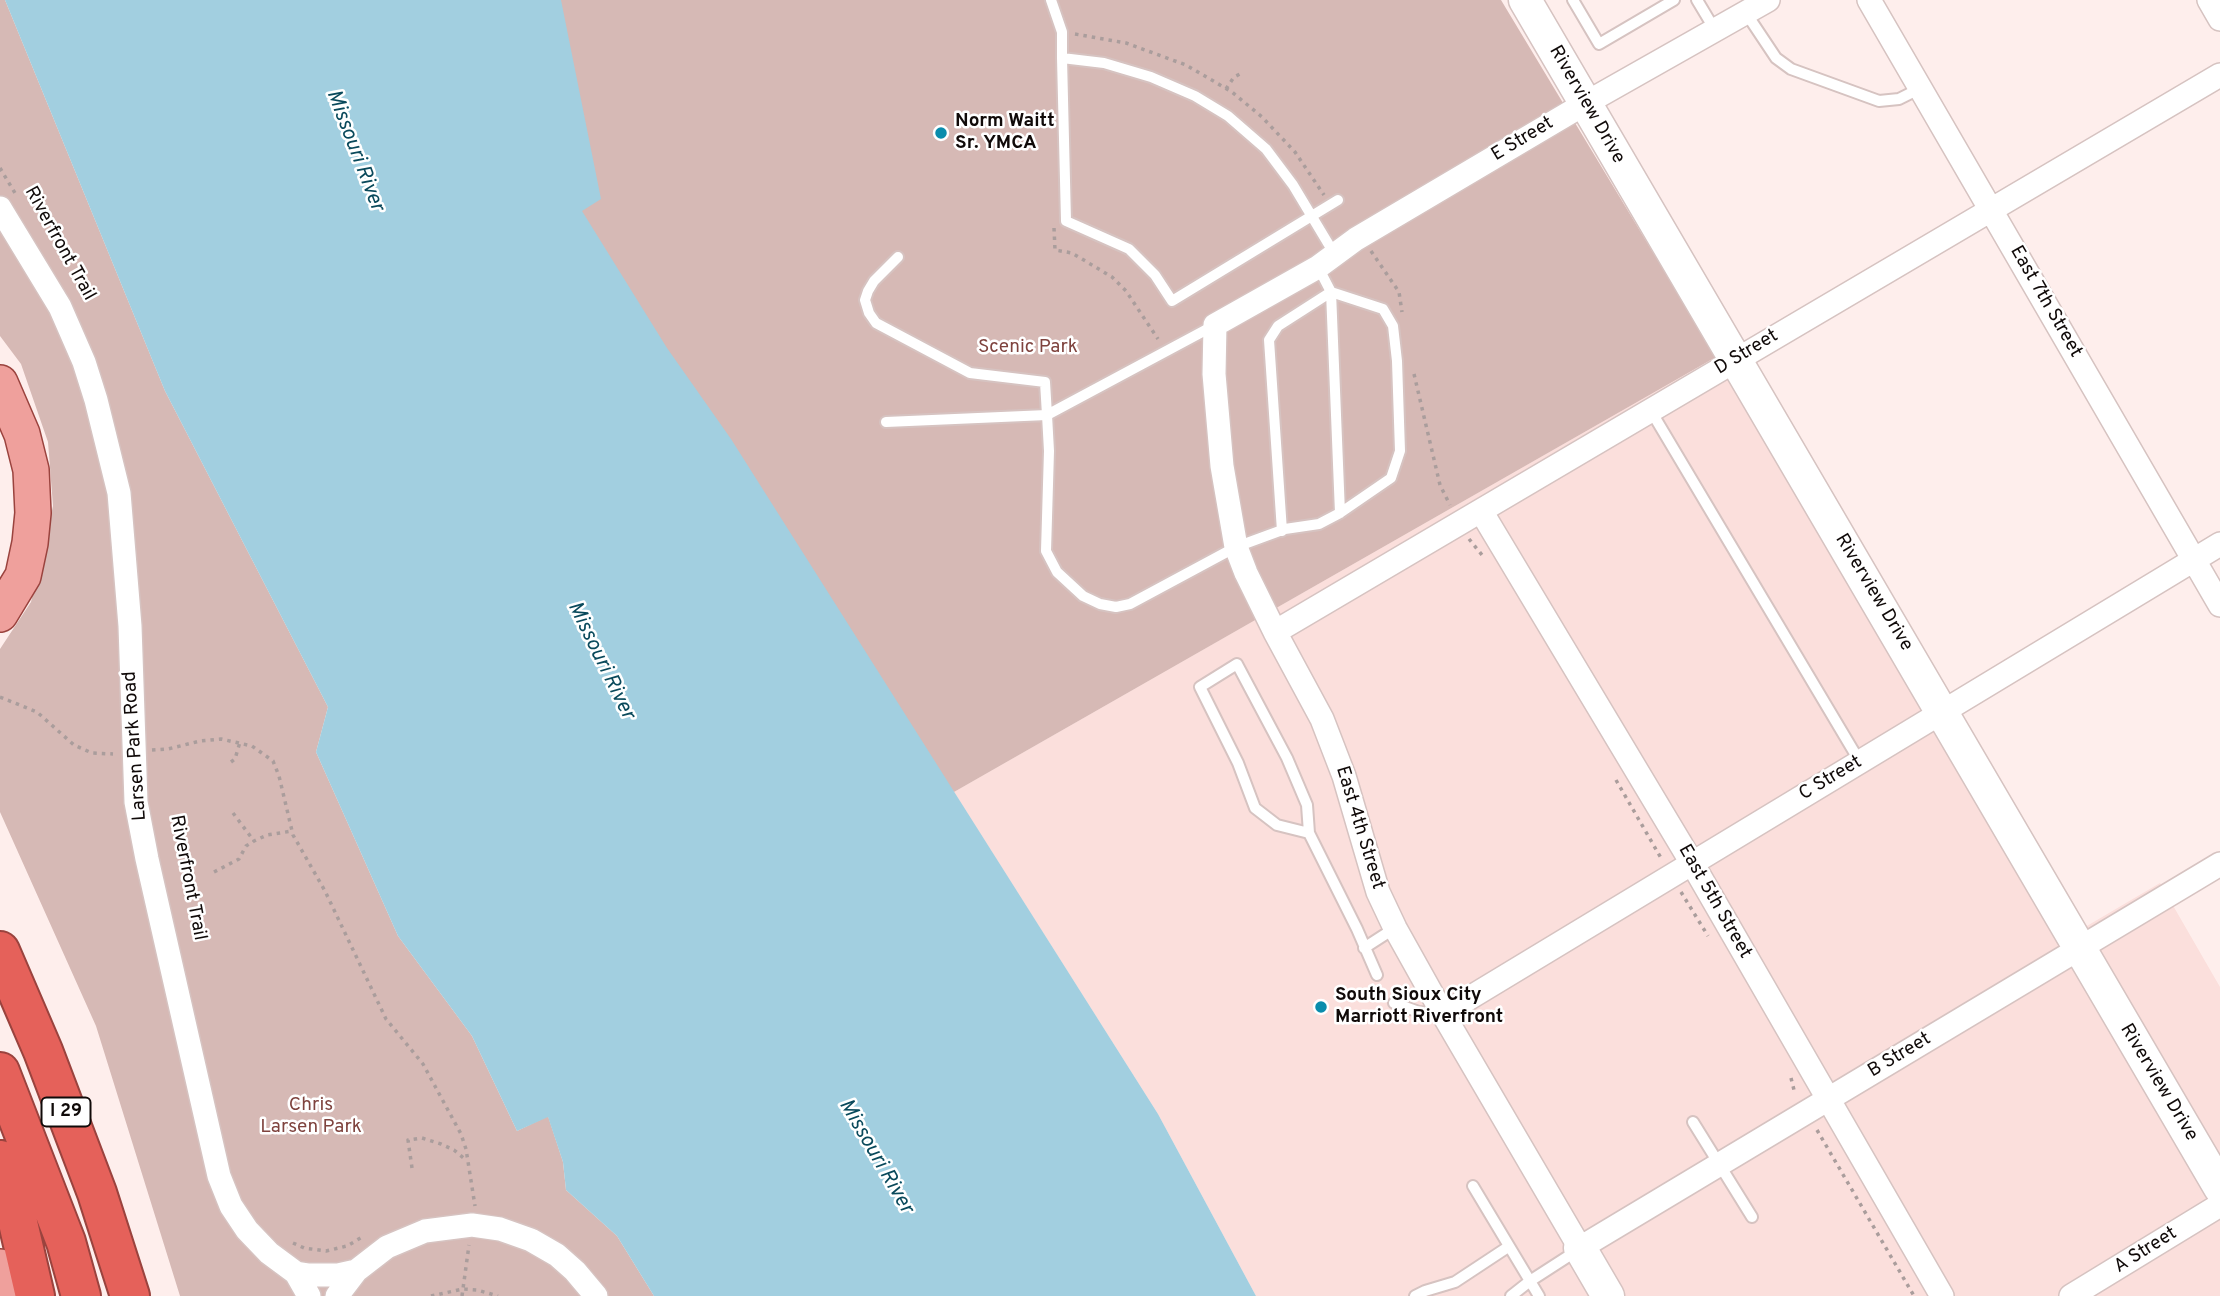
<!DOCTYPE html>
<html>
<head>
<meta charset="utf-8">
<style>
  body { margin:0 }
  canvas { display:block; background:#feeeec }
</style>
</head>
<body>
<canvas width="2220" height="1296"></canvas>
<script>
const ctx = document.querySelector('canvas').getContext('2d');
ctx.lineJoin = 'round';
function fill(path, color) { ctx.fillStyle = color; ctx.fill(path, 'evenodd'); }
const shape = rows => new Path2D(rows.map(r => 'M' + r).join(''));
function stroke(path, color, width, dash) { ctx.strokeStyle = color; ctx.lineWidth = width; ctx.lineCap = dash ? 'butt' : 'round'; ctx.setLineDash(dash || []); ctx.stroke(path); }
function write(font, color, halo, rows, align = 'center') {
  ctx.font = font + ' Overpass,sans-serif'; ctx.lineWidth = 5; ctx.setLineDash([]); ctx.textBaseline = 'middle'; ctx.strokeStyle = halo; ctx.fillStyle = color; for (const [text, x, y, turn = 0] of rows) {
    ctx.save(); ctx.translate(x, y); ctx.rotate((+turn || 0) * Math.PI / 180); ctx.textAlign = isNaN(turn) ? turn : align; if (halo) ctx.strokeText(text, 0, 0); ctx.fillText(text, 0, 0); ctx.restore();
  }
}
fill(shape([
  [1716,357,2063,940,2160,883,2220,987,2220,1296,1256,1296,1158,1114,954,792]
]), '#fbdfdc');
fill(shape([
  [0,0,5,0,165,391,328,707,316,752,398,936,472,1036,517,1131,548,1116,563,1162,566,1190,617,1236,654,1296,180,1296,96,1026,0,812,0,649,31,602,53,506,48,442,21,364,0,336],
  [465,0,1501,0,1716,357,954,792,558,347]
]), '#d6b9b5');
fill(shape([
  [5,0,561,0,601,199,582,211,667,348,731,439,1158,1114,1256,1296,654,1296,617,1236,566,1190,563,1162,548,1117,517,1131,472,1036,398,936,316,752,328,707,165,391]
]), '#a2cfe0');
const lane = shape([
  [1051,0,1062,32,1062,58,1104,63,1151,77,1195,96,1228,116,1266,149,1293,185,1335,255],
  [1573,0,1599,44,1674,0],
  [1697,0,1715,30],
  [1746,13,1776,58,1791,69,1879,101,1899,99,1921,88],
  [1062,58,1066,221,1129,249,1155,275,1172,301,1338,200],
  [1331,292,1340,513],
  [1215,325,1047,415,1049,451,1046,551,1057,572,1083,596,1100,604,1116,607,1130,604,1236,547,1285,529,1319,524,1340,513,1391,478,1400,451,1397,361,1393,326,1383,309,1331,292,1318,267],
  [1651,411,1860,762],
  [886,422,1047,415,1045,382,970,373,876,323,869,313,865,300,868,291,874,281,898,257],
  [1282,531,1269,340,1278,326,1331,292],
  [1309,833,1277,825,1255,808,1238,763,1200,687,1237,664,1287,758,1307,805,1309,833,1357,929,1377,975],
  [1364,948,1395,928],
  [1394,1003,1419,1012,1441,1014],
  [1693,1122,1752,1217],
  [1473,1186,1530,1281,1578,1250],
  [1415,1296,1425,1291,1455,1282,1508,1247],
  [1511,1296,1530,1281,1539,1296]
]);
const street = shape([
  [1768,0,1586,103,1356,239,1318,267,1215,325,1214,374,1222,466,1236,547,1246,573,1275,632,1322,719,1344,776,1378,892,1395,928,1443,1014,1580,1248,2220,864],
  [1869,0,2220,605],
  [2209,0,2220,19],
  [0,208,60,307,84,362,96,400,119,493,130,626,136,802,147,859,219,1176,231,1206,247,1230,269,1253,296,1273,309,1275,338,1275,356,1271],
  [1481,511,1692,863,1942,1296],
  [1275,632,2220,75],
  [1443,1014,2220,544],
  [296,1273,309,1296],
  [337,1296,356,1271,387,1247,425,1231,472,1225,500,1229,531,1240,557,1255,575,1271,596,1296],
  [2071,1296,2220,1205]
]);
const secondary = shape([
  [1525,0,2220,1188],
  [1580,1248,1608,1296]
]);
const primary = shape([
  [0,383,22,434,31,470,33,513,30,543,23,576,0,614],
  [0,1267,6,1296]
]);
const highway = shape([
  [0,951,43,1051,97,1193,130,1296],
  [0,1072,66,1242,81,1296],
  [0,1160,16,1214,35,1296]
]);
stroke(lane, '#d6c3c1', 14);
stroke(street, '#d6c3c1', 26);
stroke(secondary, '#d6c3c1', 35);
stroke(primary, '#9a433e', 38);
stroke(highway, '#9a433e', 42);
stroke(shape([
  [1075,34,1126,43,1186,65,1232,92,1262,117,1295,152,1324,195],
  [1226,89,1234,77,1240,74,1238,70],
  [0,168,15,193],
  [1054,228,1055,250,1072,253,1112,277,1126,291,1158,339],
  [1371,251,1399,292,1402,312],
  [1414,374,1440,485,1450,505],
  [1469,539,1482,555],
  [0,697,37,712,74,745,92,753,113,754],
  [152,750,168,749,200,741,221,739,252,746,273,761,279,776,293,835,325,891,386,1019,423,1064,461,1134,466,1149,475,1206],
  [231,762,235,759,240,742],
  [1616,780,1661,858],
  [233,813,254,841],
  [214,872,239,859,246,846,254,841,267,835,292,831],
  [1681,892,1708,936],
  [1791,1078,1795,1094],
  [1817,1130,1914,1296],
  [412,1168,408,1140,422,1138,441,1144,454,1150,466,1160],
  [293,1243,304,1248,326,1251,347,1246,364,1236],
  [431,1296,463,1289,477,1290,498,1296],
  [462,1296,469,1245]
]), '#aa9d9c', 3.5, [3.5, 5]);
stroke(lane, '#fff', 10);
stroke(street, '#fff', 23);
stroke(secondary, '#fff', 32);
stroke(primary, '#efa09c', 35);
stroke(highway, '#e5615a', 38);
for (const [x, y, r, color] of [
  [941,133,7,"#0a8cac"],
  [1321,1007,7,"#0a8cac"]
]) { const dot = new Path2D(); dot.arc(x, y, r, 0, 2 * Math.PI); ctx.fillStyle = color; ctx.fill(dot); stroke(dot, '#fff', 2.5); }
for (const [x, y, w] of [
  [66,1112,49]
]) { const box = new Path2D(); box.roundRect(x - w / 2, y - 14.5, w, 29, 5); ctx.fillStyle = '#fff'; ctx.fill(box); stroke(box, '#100a09', 2); }
write('bold 18px', '#100a09', null, [
  ["I 29",66,1112]
]);
write('19px', '#100a09', '#fff', [
  ["Riverview Drive",1586,105,60],
  ["E Street",1523,140,-31],
  ["Riverfront Trail",59,244,61],
  ["East 7th Street",2045,302,60],
  ["D Street",1747,353,-31],
  ["Riverview Drive",1873,593,59],
  ["Larsen Park Road",136,746,-94],
  ["C Street",1831,779,-31],
  ["East 4th Street",1359,828,73],
  ["Riverfront Trail",187,878,79],
  ["East 5th Street",1714,902,60],
  ["B Street",1900,1056,-31],
  ["Riverview Drive",2158,1083,59],
  ["A Street",2146,1251,-32]
]);
write('bold 19px', '#100a09', '#fff', [
  ["Norm Waitt",955,122],
  ["Sr. YMCA",955,144],
  ["South Sioux City",1335,996],
  ["Marriott Riverfront",1335,1018]
], 'left');
write('19px', '#7f433e', '#fff', [
  ["Scenic Park",1028,348],
  ["Chris",311,1106],
  ["Larsen Park",311,1128]
]);
write('italic 21px', '#09495b', '#fff', [
  ["Missouri River",354,151,69],
  ["Missouri River",600,661,64],
  ["Missouri River",875,1157,60]
]);
</script>
</body>
</html>
